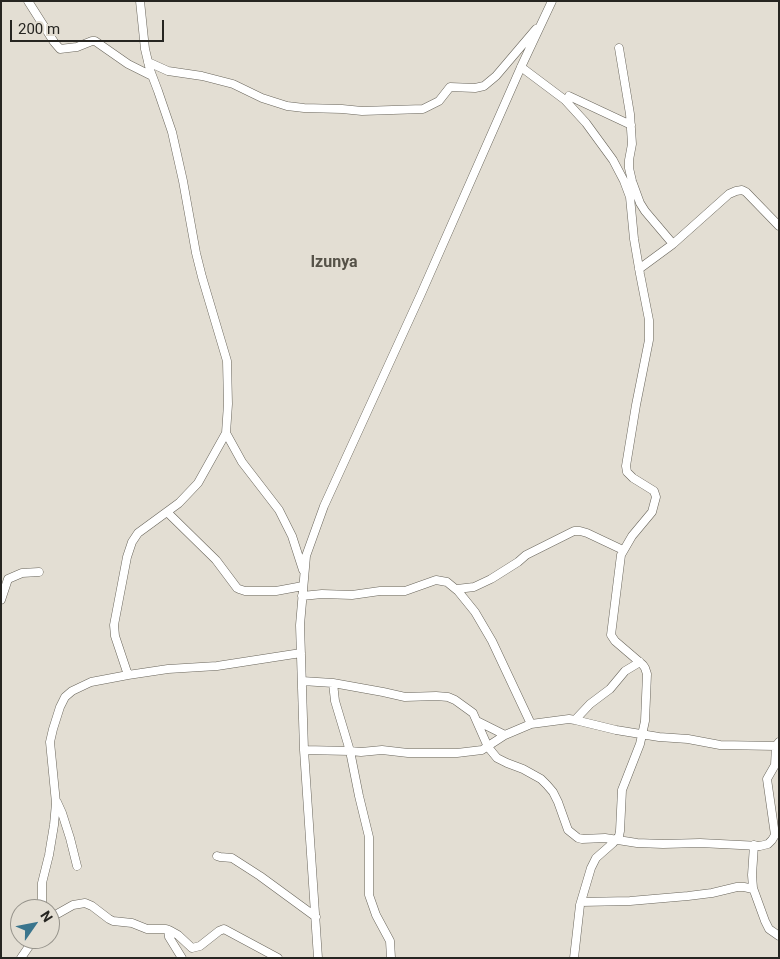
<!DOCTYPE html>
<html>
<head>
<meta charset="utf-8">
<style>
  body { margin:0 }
  #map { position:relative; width:780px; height:959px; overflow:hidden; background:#e3ded3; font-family:Roboto,sans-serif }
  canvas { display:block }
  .frame { position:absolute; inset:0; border:2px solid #262521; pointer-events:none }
  .north { position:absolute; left:10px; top:899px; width:50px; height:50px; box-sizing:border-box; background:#e3ded3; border:1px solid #97948c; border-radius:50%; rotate:57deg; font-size:14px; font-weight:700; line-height:20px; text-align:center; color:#262521 }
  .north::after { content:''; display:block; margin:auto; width:18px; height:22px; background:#3a758d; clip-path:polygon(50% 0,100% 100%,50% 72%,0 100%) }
  .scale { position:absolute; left:10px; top:20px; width:154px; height:22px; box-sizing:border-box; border:2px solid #262521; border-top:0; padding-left:6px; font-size:15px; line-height:18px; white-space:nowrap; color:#262521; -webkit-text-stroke:4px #e3ded3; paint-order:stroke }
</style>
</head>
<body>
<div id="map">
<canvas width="780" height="959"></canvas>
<div class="frame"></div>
<div class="north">N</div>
<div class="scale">200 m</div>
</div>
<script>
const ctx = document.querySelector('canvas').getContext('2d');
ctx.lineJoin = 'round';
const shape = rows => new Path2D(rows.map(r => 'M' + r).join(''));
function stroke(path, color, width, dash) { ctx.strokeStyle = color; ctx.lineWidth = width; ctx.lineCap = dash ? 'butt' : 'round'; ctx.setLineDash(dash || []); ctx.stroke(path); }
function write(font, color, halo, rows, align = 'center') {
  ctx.font = font + ' Roboto,sans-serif'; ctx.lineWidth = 5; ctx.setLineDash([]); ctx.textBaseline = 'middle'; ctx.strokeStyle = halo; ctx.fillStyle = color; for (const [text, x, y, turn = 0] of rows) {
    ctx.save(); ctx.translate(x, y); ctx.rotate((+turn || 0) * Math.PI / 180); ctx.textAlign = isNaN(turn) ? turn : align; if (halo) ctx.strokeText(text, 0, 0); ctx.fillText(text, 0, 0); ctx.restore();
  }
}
const minor = shape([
  [28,1,54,42,60,49,77,47,92,41,95,41,128,64,152,76],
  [619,48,630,114,632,144,629,160,629,168,632,181,640,203,645,211,673,244],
  [148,62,168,71,202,76,233,84,262,98,287,106,304,108,342,109,362,111,423,109,439,101,450,87,475,88,484,86,496,76,536,29],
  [521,67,565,100,586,123,613,160,624,181,630,197,634,239,640,274,649,320,649,340,636,405,626,466,627,472,633,478,654,491,656,497,652,512,632,536,621,555,611,635,615,641,643,665,645,668,647,674,645,721,640,744,622,790,620,831,619,836,613,843,596,858,591,868,580,905,574,958],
  [569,96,631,125],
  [639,269,673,244,729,194,736,191,742,190,746,192,779,226],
  [226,433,242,462,279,510,292,536,303,570],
  [167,512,216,560,237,588,239,589,245,591,276,591,303,586],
  [457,589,474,587,491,579,518,562,526,555,574,531,580,531,587,533,623,550],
  [302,596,322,594,352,595,380,591,405,591,436,580,447,582,458,591,475,612,492,641,531,724],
  [1,600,8,579,22,573,39,572],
  [128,675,115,636,114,625,127,557,132,542,138,533,179,503,198,483,226,433,228,404,227,361,202,277,196,253,183,181,172,132,158,91,150,70,145,49,140,1],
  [302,681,333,683,383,692,405,697,436,696,448,697,455,700,473,713,488,747,497,758,507,763,523,769,541,779,547,785,553,792,558,802,568,830,578,838,582,839,605,838,637,843,663,844,700,843,760,846,768,844,772,840,775,835,767,779,775,765,776,746,779,742],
  [333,683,335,701,350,751,359,796,369,837,369,895,376,915,390,941,391,958],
  [575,720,590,704,610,689,625,671,640,662],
  [477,721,505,735],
  [304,750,350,751,361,752,382,750,408,753,457,753,482,750,505,735,531,724,569,719,575,720,616,730,659,737,688,739,720,745,776,746],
  [57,802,62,813,70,838,77,866],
  [754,845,752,875,753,888,765,921,769,929,779,936],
  [217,856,220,857,232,858,260,876,316,917],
  [581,902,630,901,688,896,712,893,737,887,744,887,753,889],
  [42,909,42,883,49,855,54,825,56,803,50,742,53,729,60,707,65,697,72,691,91,682,128,675,168,669,217,666,301,653],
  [50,918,73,905,85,903,92,906,109,919,113,921,132,923,147,929,166,929,169,930,178,935,192,948,200,946,219,931,224,929,278,958],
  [168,930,169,937,182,958],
  [21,958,34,939],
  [318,958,304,750,300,625,306,556,324,506,421,294,521,67,552,1]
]);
stroke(minor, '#69655b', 9);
stroke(minor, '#fff', 8);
write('bold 16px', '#565248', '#e3ded3', [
  ["Izunya",334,263]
]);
</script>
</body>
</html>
